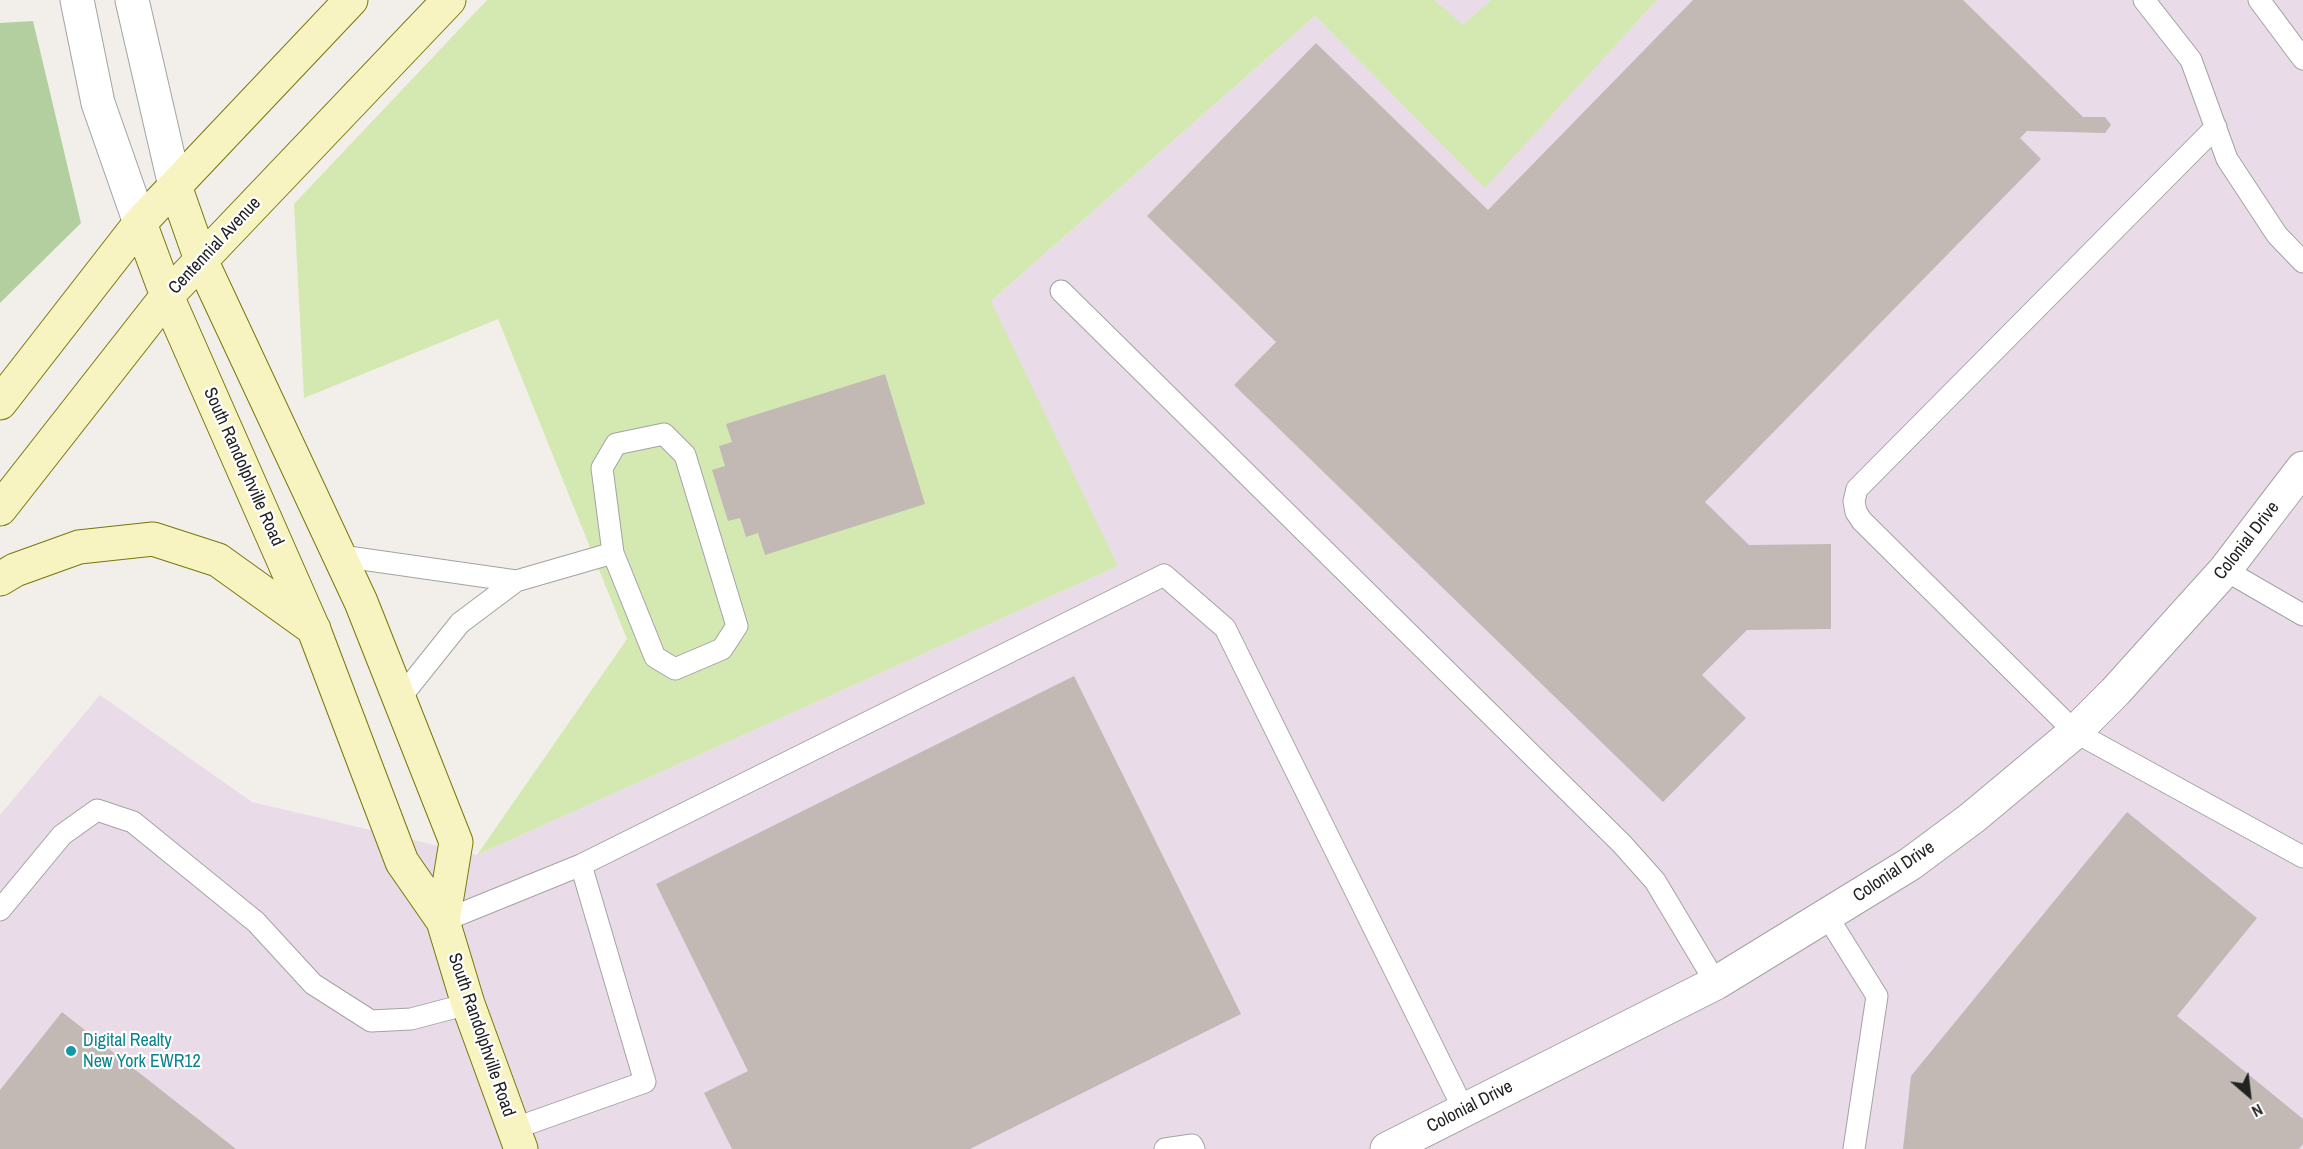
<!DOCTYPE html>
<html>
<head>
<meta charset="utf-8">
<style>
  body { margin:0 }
  #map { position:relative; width:2303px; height:1149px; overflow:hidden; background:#f2eee9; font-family:"Archivo Narrow",sans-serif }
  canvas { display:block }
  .north { position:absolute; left:2219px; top:1065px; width:60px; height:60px; -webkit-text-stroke:4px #fff; paint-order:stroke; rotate:152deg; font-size:16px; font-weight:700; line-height:24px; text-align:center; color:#222 }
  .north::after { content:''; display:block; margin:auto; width:21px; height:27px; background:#222; clip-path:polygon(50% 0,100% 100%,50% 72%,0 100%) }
</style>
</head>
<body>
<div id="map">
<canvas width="2303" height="1149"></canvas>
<div class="north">N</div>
</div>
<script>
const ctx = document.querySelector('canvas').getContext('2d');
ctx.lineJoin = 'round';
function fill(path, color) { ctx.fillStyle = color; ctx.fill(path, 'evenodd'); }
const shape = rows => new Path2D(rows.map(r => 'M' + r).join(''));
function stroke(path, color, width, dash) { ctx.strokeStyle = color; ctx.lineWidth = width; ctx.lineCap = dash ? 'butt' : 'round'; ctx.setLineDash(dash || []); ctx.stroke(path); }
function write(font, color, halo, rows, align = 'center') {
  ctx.font = font + ' "Archivo Narrow",sans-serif'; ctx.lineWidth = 4.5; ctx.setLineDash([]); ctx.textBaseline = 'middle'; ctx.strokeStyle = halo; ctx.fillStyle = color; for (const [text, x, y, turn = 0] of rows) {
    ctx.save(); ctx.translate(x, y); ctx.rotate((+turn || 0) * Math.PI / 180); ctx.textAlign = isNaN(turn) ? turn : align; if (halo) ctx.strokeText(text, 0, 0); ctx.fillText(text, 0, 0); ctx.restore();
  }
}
fill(shape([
  [1435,0,1491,0,1463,26],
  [1657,0,2303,0,2303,1149,0,1149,0,815,100,695,252,802,477,855,1118,566,990,302,1315,16,1485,187]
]), '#eadbe9');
fill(shape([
  [487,0,1435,0,1463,25,1491,0,1657,0,1485,188,1315,16,991,301,1118,566,477,855,627,639,498,319,304,398,294,204]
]), '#d4e9b2');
fill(shape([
  [33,21,81,223,0,303,0,23]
]), '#b3cfa0');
fill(shape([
  [1693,0,1963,0,2083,117,2105,117,2111,125,2105,133,2027,131,2020,138,2041,159,1705,502,1749,545,1831,544,1831,629,1747,630,1702,675,1746,718,1663,802,1234,385,1276,342,1147,216,1316,43,1488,210],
  [885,374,925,504,765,555,758,533,746,537,740,518,728,521,712,470,725,466,719,446,732,442,726,424],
  [1074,676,1241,1014,970,1149,732,1149,704,1093,748,1071,656,884],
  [2127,812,2257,918,2177,1016,2303,1119,2303,1144,2299,1149,1903,1149,1911,1076],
  [62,1012,236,1149,0,1149,0,1090]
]), '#c2b9b5');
const service = shape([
  [2144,0,2191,60,2227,159,2277,235,2303,262],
  [2259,0,2303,59],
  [2216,127,1857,489,1854,501,1856,512,1862,521,2075,732,2303,857],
  [1061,291,1622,844,1655,881,1716,983],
  [664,434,685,455,737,626,722,649,675,669,655,657,613,553,602,468,616,444,664,434],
  [341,556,516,581],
  [2225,570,2303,615],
  [400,698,460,623,516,581,613,553],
  [0,910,62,835,97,810,133,822,256,922,313,984,371,1021,411,1019,468,1004],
  [1827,916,1877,996,1854,1149],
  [443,921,581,865,1164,575,1225,628,1464,1110],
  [513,1129,645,1082,581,865],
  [1165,1149,1192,1145,1194,1149]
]);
const minor = shape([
  [1387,1149,1716,983,1910,864,1972,818,2075,732,2115,692,2225,570,2303,468]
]);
const tertiary = shape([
  [77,0,98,103,140,223],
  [132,0,175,186]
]);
const secondary = shape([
  [175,186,201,260,361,602,456,842,443,921],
  [140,223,167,296,314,630,402,862,443,921,468,1004,521,1149],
  [0,403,140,223,351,0],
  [0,509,167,296,449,0],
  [0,579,15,570,79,547,153,539,218,560,314,629]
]);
stroke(service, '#a3a3a3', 23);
stroke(minor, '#a3a3a3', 35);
stroke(tertiary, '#a3a3a3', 35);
stroke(secondary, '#787709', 35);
stroke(service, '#fff', 21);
stroke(minor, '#fff', 33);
stroke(tertiary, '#fff', 33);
stroke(secondary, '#f8f4c1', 33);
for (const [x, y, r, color] of [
  [71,1051,6,"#0f9aa8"]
]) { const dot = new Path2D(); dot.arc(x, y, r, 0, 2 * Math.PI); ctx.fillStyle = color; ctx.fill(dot); stroke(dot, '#fff', 2); }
write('18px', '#222', '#fff', [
  ["Centennial Avenue",215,246,-47],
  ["South Randolphville Road",243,467,66],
  ["Colonial Drive",2247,541,-52],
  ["Colonial Drive",1894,872,-34],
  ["South Randolphville Road",481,1035,71],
  ["Colonial Drive",1470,1107,-27]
]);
write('18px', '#0d838f', '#fff', [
  ["Digital Realty",83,1041],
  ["New York EWR12",83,1062]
], 'left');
</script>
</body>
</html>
